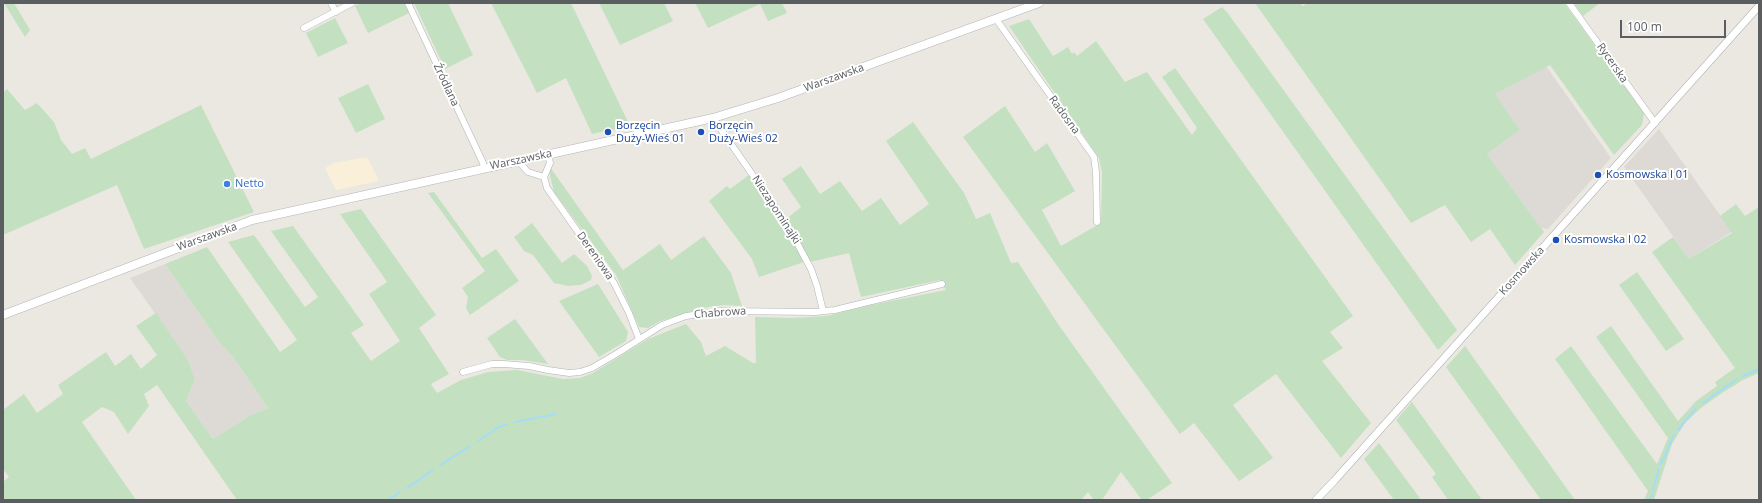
<!DOCTYPE html>
<html>
<head>
<meta charset="utf-8">
<style>
  body { margin:0 }
  #map { position:relative; width:1762px; height:503px; overflow:hidden; background:#ebe8e1; font-family:"Open Sans",sans-serif }
  canvas { display:block }
  .frame { position:absolute; inset:0; border:4px solid #5a5e61; pointer-events:none }
  .scale { position:absolute; left:1620px; top:20px; width:106px; height:18px; box-sizing:border-box; border:2px solid #5a5e61; border-top:0; padding-left:5px; font-size:12px; line-height:14px; white-space:nowrap; color:#5a5e61; -webkit-text-stroke:3px #fff; paint-order:stroke }
</style>
</head>
<body>
<div id="map">
<canvas width="1762" height="503"></canvas>
<div class="frame"></div>
<div class="scale">100 m</div>
</div>
<script>
const ctx = document.querySelector('canvas').getContext('2d');
ctx.lineJoin = 'round';
function fill(path, color) { ctx.fillStyle = color; ctx.fill(path, 'evenodd'); }
const shape = rows => new Path2D(rows.map(r => 'M' + r).join(''));
function stroke(path, color, width, dash) { ctx.strokeStyle = color; ctx.lineWidth = width; ctx.lineCap = dash ? 'butt' : 'round'; ctx.setLineDash(dash || []); ctx.stroke(path); }
function write(font, color, halo, rows, align = 'center') {
  ctx.font = font + ' "Open Sans",sans-serif'; ctx.lineWidth = 4; ctx.setLineDash([]); ctx.textBaseline = 'middle'; ctx.strokeStyle = halo; ctx.fillStyle = color; for (const [text, x, y, turn = 0] of rows) {
    ctx.save(); ctx.translate(x, y); ctx.rotate((+turn || 0) * Math.PI / 180); ctx.textAlign = isNaN(turn) ? turn : align; if (halo) ctx.strokeText(text, 0, 0); ctx.fillText(text, 0, 0); ctx.restore();
  }
}
fill(shape([
  [367,157,379,181,336,190,325,168,334,163]
]), '#faefd8');
fill(shape([
  [1546,66,1611,158,1548,229,1541,228,1487,154,1520,130,1494,94],
  [1659,129,1732,232,1689,259,1624,167],
  [165,264,219,342,233,357,268,408,251,415,213,439,186,401,195,379,188,360,130,278]
]), '#dddad6');
fill(shape([
  [4,3,14,3,30,30,25,37],
  [361,3,404,3,409,13,368,33,355,6],
  [414,3,448,3,473,55,445,69],
  [491,3,571,3,630,126,592,134,566,78,537,93],
  [599,3,664,3,673,21,620,45],
  [695,3,782,3,787,13,768,21,760,4,708,28],
  [1255,3,1300,3,1303,6,1307,3,1564,3,1644,113,1642,125,1614,155,1550,65,1495,94,1520,130,1487,154,1544,232,1515,265,1490,229,1471,242,1445,205,1411,223],
  [1574,3,1600,3,1583,16],
  [1222,7,1227,12,1457,330,1438,350,1203,19],
  [335,18,348,43,318,57,306,33],
  [1029,19,1053,56,1068,47,1072,54,1074,52,1077,56,1096,41,1125,82,1147,72,1192,135,1197,128,1162,77,1175,68,1353,316,1330,332,1343,348,1322,361,1371,423,1341,458,1276,374,1233,405,1273,458,1239,481,1194,423,1180,434,963,137,1005,106,1035,152,1047,143,1075,191,1042,210,1061,246,1101,223,1102,172,1099,158,1009,26],
  [368,84,385,119,356,133,338,98],
  [7,89,25,110,37,103,54,122,61,140,72,154,85,148,91,159,201,105,254,212,144,249,117,185,3,235,3,93],
  [913,122,964,193,976,219,990,213,1011,263,1018,262,1058,324,1172,483,1147,500,1142,500,1121,472,1102,500,1094,500,1088,492,1081,500,237,500,157,385,144,394,149,406,128,434,114,412,102,407,82,422,136,500,3,500,3,482,9,477,3,469,3,410,24,394,37,413,63,394,58,385,106,352,115,366,131,354,141,369,157,355,136,326,156,313,188,360,195,379,186,401,213,439,251,415,268,408,233,357,219,342,165,264,207,247,280,352,297,340,228,242,254,235,305,307,318,297,271,231,293,226,364,325,351,333,371,361,400,341,369,294,387,282,340,214,361,209,436,315,419,328,449,374,431,384,437,393,461,380,488,372,517,370,563,379,580,378,593,373,648,339,686,324,701,342,706,356,725,346,753,363,756,363,755,317,791,318,827,316,866,306,946,290,940,280,861,297,849,253,810,262,799,240,786,219,801,207,782,179,801,166,820,194,840,181,862,211,881,198,900,225,929,204,886,141],
  [550,167,623,270,660,244,671,260,704,236,731,273,742,306,724,305,702,308,660,321,648,328,639,327,616,275,554,192,550,176],
  [749,175,789,235,804,262,759,277,752,259,709,201,727,186,730,189],
  [434,192,482,258,496,249,519,281,470,315,466,308,468,297,462,288,485,271,428,193],
  [1736,204,1745,216,1759,207,1759,373,1743,380,1722,393,1701,408,1685,423,1672,444,1654,500,1644,500,1648,491,1555,359,1571,346,1657,464,1668,438,1596,337,1611,326,1678,421,1696,401,1717,386,1715,382,1735,368,1652,252,1673,237,1689,259,1732,233,1720,216],
  [532,223,562,263,574,254,587,266,592,276,591,280,581,285,568,286,554,283,533,255,524,251,514,237],
  [1637,272,1684,339,1666,351,1619,285],
  [598,284,628,332,626,341,599,357,559,301],
  [515,319,548,364,522,360,507,360,500,357,487,338],
  [1465,346,1575,500,1541,500,1446,367],
  [1412,402,1482,500,1448,500,1432,477,1436,474,1396,420],
  [1379,443,1414,490,1421,500,1394,500,1364,459]
]), '#c3e1c0');
stroke(shape([
  [1743,376,1759,369],
  [1703,403,1737,379],
  [515,422,556,414],
  [1678,430,1696,408],
  [478,441,499,427,507,424],
  [1661,464,1674,435],
  [441,465,470,446],
  [407,488,433,470],
  [1653,490,1659,469],
  [389,500,399,493],
  [1650,500,1652,495]
]), '#a6dcf7', 2);
const minor = shape([
  [331,3,336,12],
  [408,3,483,163,484,168],
  [1569,3,1655,123],
  [996,19,1094,157,1096,172,1097,222],
  [304,28,352,3],
  [713,118,784,220,797,243,811,269,817,286,823,311],
  [548,154,550,163,544,177,547,188,614,283,629,313,639,339],
  [518,161,528,172,544,177],
  [463,372,492,364,504,364,529,366,548,370,569,373,580,372,592,368,616,354,662,325,686,316,722,311,815,312,835,310,942,284]
]);
const tertiary = shape([
  [1316,500,1334,481,1759,6]
]);
const secondary = shape([
  [3,315,252,220,713,118,778,98,1039,3]
]);
stroke(minor, '#afb3b6', 7);
stroke(tertiary, '#afb3b6', 8);
stroke(secondary, '#b1b5b8', 9);
stroke(minor, '#fff', 6);
stroke(tertiary, '#fff', 7);
stroke(secondary, '#fff', 8);
for (const [x, y, r, color] of [
  [608,132,4,"#1a4fb4"],
  [701,132,4,"#1a4fb4"],
  [1598,175,4,"#1a4fb4"],
  [227,184,4,"#3f7fe0"],
  [1556,240,4,"#1a4fb4"]
]) { const dot = new Path2D(); dot.arc(x, y, r, 0, 2 * Math.PI); ctx.fillStyle = color; ctx.fill(dot); stroke(dot, '#fff', 1.5); }
write('11px', '#5a5e61', '#fff', [
  ["Rycerska",1612,63,55],
  ["Warszawska",834,78,-20],
  ["Źródlana",446,85,65],
  ["Radosna",1064,115,54],
  ["Warszawska",521,160,-12],
  ["Niezapominajki",776,210,57],
  ["Warszawska",207,237,-20],
  ["Dereniowa",595,256,55],
  ["Kosmowska",1522,271,-48],
  ["Chabrowa",720,313,-4]
]);
write('11px', '#164399', '#fff', [
  ["Borzęcin",616,126],
  ["Duży-Wieś 01",616,139],
  ["Borzęcin",709,126],
  ["Duży-Wieś 02",709,139],
  ["Kosmowska I 01",1606,175],
  ["Kosmowska I 02",1564,240]
], 'left');
write('11px', '#366cbe', '#fff', [
  ["Netto",235,184]
], 'left');
</script>
</body>
</html>
